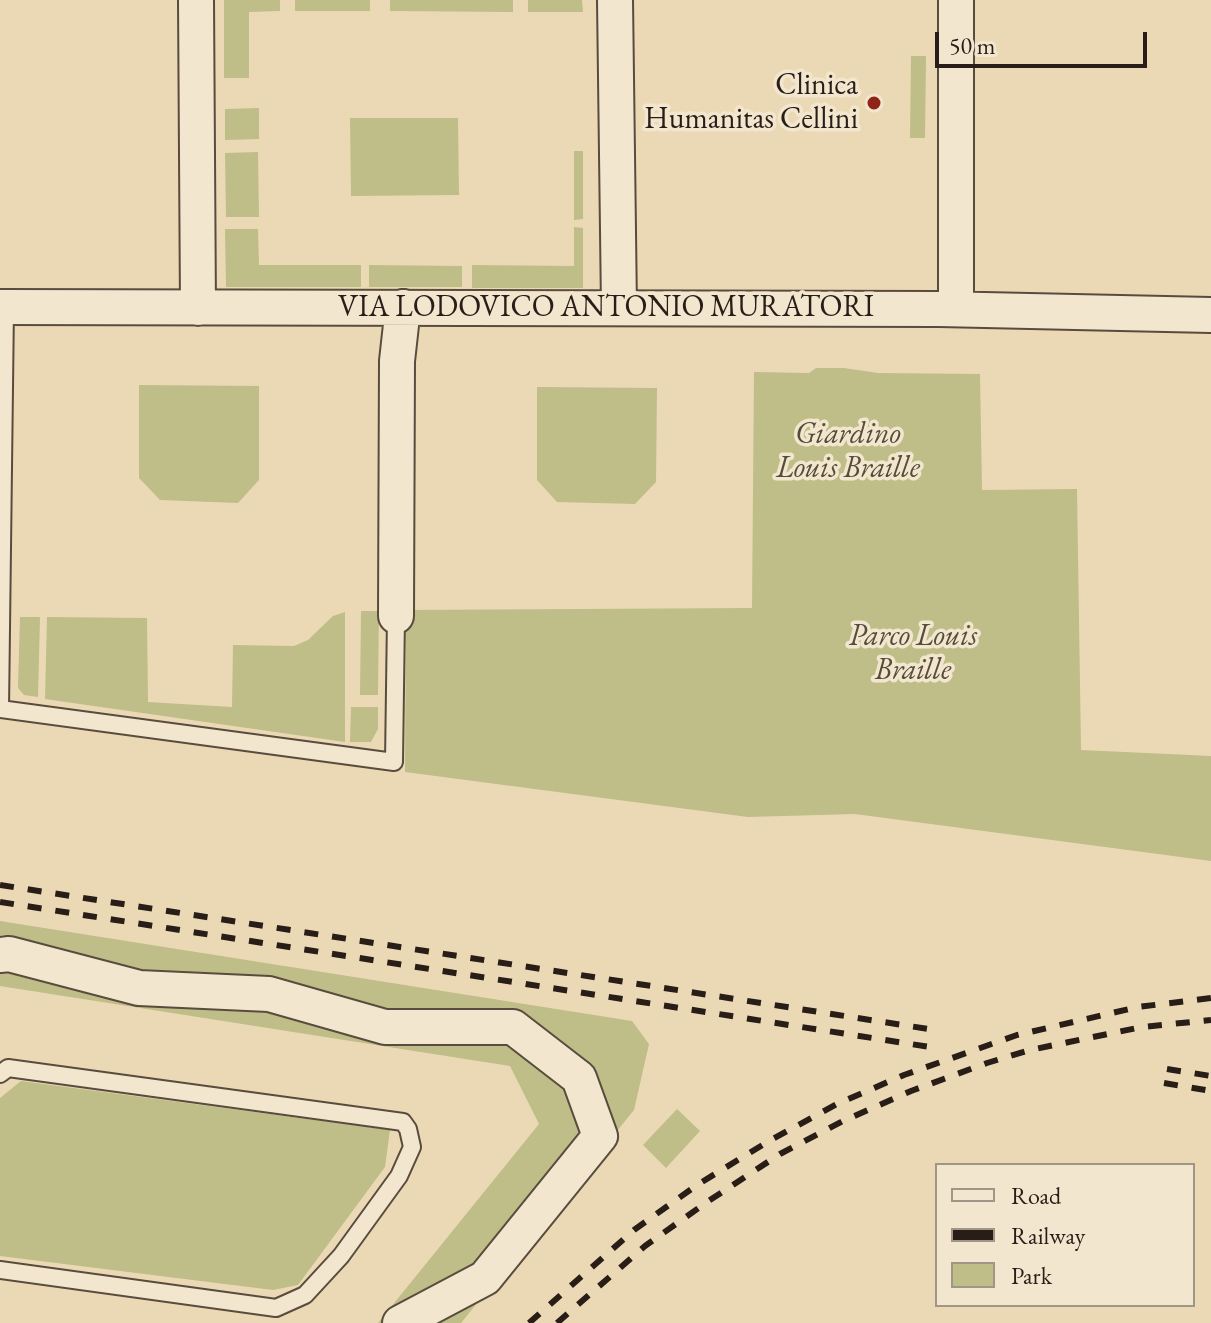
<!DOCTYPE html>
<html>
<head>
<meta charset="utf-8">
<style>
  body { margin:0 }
  #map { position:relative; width:1211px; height:1323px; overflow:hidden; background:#ebd9b5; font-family:"EB Garamond",serif }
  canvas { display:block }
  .legend { position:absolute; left:935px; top:1163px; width:260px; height:144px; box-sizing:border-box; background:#f2e6cf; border:2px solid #a19685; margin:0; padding:10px 14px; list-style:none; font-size:24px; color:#281d17 }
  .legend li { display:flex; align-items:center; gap:16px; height:40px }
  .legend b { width:40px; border:2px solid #a19685 }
  .scale { position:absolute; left:935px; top:32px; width:212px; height:36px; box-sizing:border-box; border:4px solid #281d17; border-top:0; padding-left:10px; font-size:24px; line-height:28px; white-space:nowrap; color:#281d17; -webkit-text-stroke:6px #f2e6cf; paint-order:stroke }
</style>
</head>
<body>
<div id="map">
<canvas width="1211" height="1323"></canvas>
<ul class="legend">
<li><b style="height:10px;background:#f2e6cf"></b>Road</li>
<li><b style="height:10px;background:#281d17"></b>Railway</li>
<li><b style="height:22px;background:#bfbd88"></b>Park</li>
</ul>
<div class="scale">50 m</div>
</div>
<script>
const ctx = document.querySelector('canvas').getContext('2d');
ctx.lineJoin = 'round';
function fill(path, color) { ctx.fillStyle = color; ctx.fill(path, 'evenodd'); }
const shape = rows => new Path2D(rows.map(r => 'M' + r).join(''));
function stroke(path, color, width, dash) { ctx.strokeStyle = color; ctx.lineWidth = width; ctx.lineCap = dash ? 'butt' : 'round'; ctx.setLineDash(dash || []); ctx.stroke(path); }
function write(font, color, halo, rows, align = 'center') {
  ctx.font = font + ' "EB Garamond",serif'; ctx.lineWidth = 7; ctx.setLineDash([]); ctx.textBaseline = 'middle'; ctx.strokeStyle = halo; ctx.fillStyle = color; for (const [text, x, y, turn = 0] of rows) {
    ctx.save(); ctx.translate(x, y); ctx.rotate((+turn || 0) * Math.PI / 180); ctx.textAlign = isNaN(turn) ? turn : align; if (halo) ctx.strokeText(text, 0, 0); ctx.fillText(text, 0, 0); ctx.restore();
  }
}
fill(shape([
  [224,0,280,0,280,11,249,12,249,78,224,78],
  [295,0,370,0,370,11,295,11],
  [390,0,513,0,513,12,390,11],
  [528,0,582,0,583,12,528,12],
  [911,56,926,56,925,138,910,138],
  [259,108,259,139,225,140,225,109],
  [350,118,458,118,459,195,351,196],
  [574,151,583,151,583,219,574,220],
  [258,152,259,217,226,217,225,153],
  [574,227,583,228,583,288,472,288,472,265,574,266],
  [225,229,258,229,259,265,361,265,361,287,226,287],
  [369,265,462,266,462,287,369,287],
  [816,368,844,368,878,373,980,374,982,490,1077,489,1081,750,1211,756,1211,861,855,814,748,817,405,772,406,610,752,608,754,372,809,373],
  [139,385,259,386,259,480,238,503,160,500,139,478],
  [537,387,657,388,656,482,635,504,557,502,537,480],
  [361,611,379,611,378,695,360,695],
  [345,612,345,742,45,699,47,617,147,618,148,702,232,707,233,645,294,646,308,640,333,616],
  [20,617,40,617,38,697,24,695,18,688],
  [351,707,378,707,378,729,371,742,350,742],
  [0,921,632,1021,649,1044,634,1110,461,1323,378,1323,539,1124,510,1066,0,986],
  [21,1081,390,1130,385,1167,298,1285,273,1290,0,1256,0,1098],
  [677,1109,700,1131,666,1168,643,1145]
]), '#bfbd88');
const lane = shape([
  [5,307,0,709,394,762,396,616],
  [0,1074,8,1068,403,1122,408,1129,412,1147,399,1176,341,1256,305,1295,276,1308,0,1270]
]);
const street = shape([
  [196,0,198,308],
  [615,0,619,308],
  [0,307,939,309,1211,315],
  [956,309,956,0],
  [396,616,397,361,403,307],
  [0,955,9,954,139,988,269,994,385,1027,513,1027,579,1078,600,1136,485,1278,400,1323]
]);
stroke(lane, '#594c3e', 20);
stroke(street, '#594c3e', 38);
stroke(lane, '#f2e6cf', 16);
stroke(street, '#f2e6cf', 34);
stroke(shape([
  [0,885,935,1030],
  [0,902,930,1047],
  [1167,1069,1211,1076],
  [1164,1083,1211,1091],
  [529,1323,634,1230,697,1185,769,1141,837,1104,904,1075,1017,1035,1138,1007,1211,998],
  [557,1323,645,1246,707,1202,780,1154,843,1121,911,1091,987,1063,1030,1050,1142,1027,1211,1020]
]), '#281d17', 6, [14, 14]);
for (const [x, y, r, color] of [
  [874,103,8,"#8f2418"]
]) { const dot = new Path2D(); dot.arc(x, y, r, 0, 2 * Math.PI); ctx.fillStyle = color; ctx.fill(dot); stroke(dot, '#f2e6cf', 3); }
write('30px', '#281d17', '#f2e6cf', [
  ["Clinica",858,86],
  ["Humanitas Cellini",858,120]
], 'right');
write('30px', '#281d17', '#f2e6cf', [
  ["VIA LODOVICO ANTONIO MURATORI",606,308]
]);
write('italic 30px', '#554d39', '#f2e6cf', [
  ["Giardino",848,435],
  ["Louis Braille",848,469],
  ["Parco Louis",913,637],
  ["Braille",913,671]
]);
</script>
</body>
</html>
